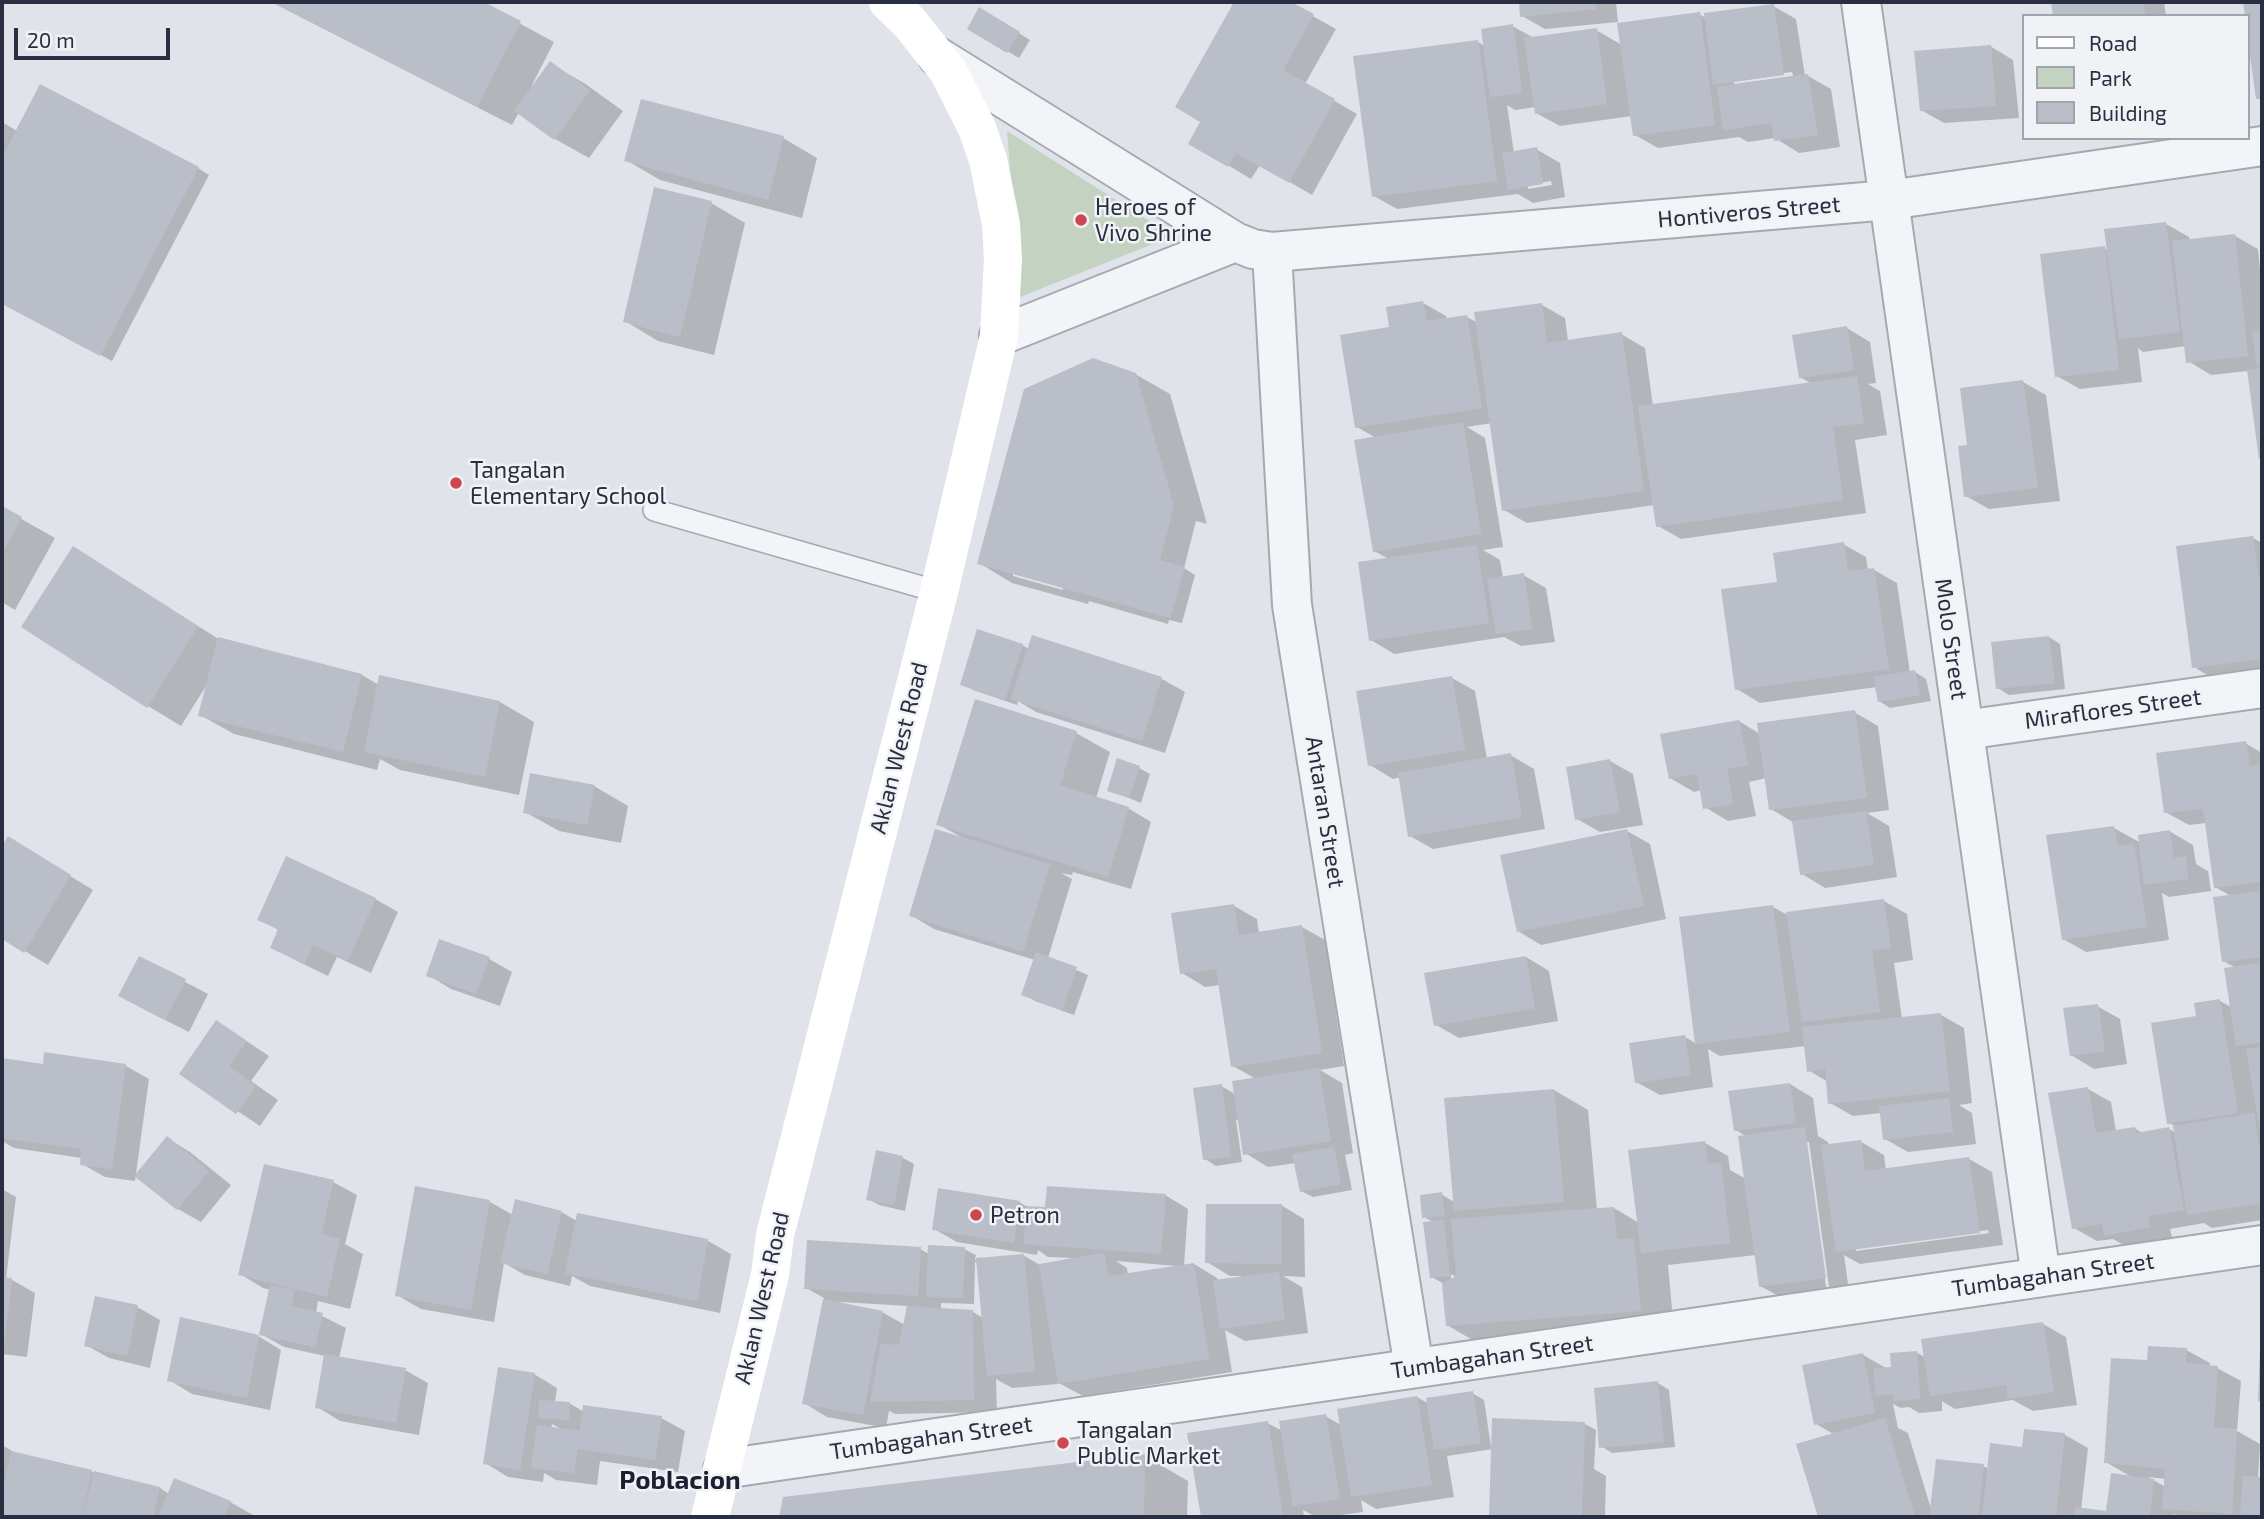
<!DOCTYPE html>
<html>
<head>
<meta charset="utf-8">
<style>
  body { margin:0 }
  #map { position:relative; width:2264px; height:1519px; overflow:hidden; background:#e0e3e9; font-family:"Exo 2",sans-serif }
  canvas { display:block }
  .frame { position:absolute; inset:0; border:4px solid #292f40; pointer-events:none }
  .legend { position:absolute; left:2022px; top:14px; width:228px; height:126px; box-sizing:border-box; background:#f0f2f6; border:2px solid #a0a4ad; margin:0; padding:9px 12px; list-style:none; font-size:21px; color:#292f40 }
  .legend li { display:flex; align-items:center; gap:14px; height:35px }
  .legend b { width:35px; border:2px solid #a0a4ad }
  .scale { position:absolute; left:14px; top:28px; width:156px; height:32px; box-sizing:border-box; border:4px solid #292f40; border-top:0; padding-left:9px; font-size:21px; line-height:24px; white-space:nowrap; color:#292f40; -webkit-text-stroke:5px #f0f2f6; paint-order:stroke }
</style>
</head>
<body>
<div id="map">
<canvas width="2264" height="1519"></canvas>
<div class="frame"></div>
<ul class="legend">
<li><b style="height:9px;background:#fff"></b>Road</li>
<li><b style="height:19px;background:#c4d3c1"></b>Park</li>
<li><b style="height:19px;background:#babec9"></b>Building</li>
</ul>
<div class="scale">20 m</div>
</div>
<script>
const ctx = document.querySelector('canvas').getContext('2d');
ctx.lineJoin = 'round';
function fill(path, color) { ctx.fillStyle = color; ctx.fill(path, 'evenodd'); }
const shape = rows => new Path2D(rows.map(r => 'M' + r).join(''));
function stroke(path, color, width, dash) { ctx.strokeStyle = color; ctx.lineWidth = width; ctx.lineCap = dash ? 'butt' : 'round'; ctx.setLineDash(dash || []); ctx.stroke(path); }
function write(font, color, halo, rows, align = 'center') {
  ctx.font = font + ' "Exo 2",sans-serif'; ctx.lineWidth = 5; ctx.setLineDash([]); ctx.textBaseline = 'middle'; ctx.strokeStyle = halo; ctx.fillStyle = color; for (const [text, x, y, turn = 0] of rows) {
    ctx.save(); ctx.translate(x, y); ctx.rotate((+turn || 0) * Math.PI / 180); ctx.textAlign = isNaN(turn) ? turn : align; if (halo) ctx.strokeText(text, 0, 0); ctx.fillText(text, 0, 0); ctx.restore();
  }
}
fill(shape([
  [1007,131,1173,236,1020,297]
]), '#c4d3c1');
fill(shape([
  [271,2,480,2,554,42,532,85,534,86,550,64,584,83,623,111,589,158,555,139,519,112,512,125],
  [1236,2,1287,2,1336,29,1305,84,1357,114,1312,195,1260,165,1251,179,1191,143,1203,121,1177,106],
  [1521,2,1616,2,1618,22,1545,29,1522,16],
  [2052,2,2164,2,2166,16,2055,16],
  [2245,2,2262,2,2262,101,2257,98],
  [1773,6,1796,19,1805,76,1808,76,1831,89,1840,147,1799,153,1775,138,1748,142,1739,137,1658,148,1635,135,1632,116,1560,126,1536,113,1536,107,1515,110,1507,105,1514,153,1536,149,1560,163,1565,197,1533,203,1518,194,1397,209,1374,196,1478,42,1486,47,1512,26,1534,38,1596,30,1622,45,1699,14,1706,18],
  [1792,72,1793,76,1734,84,1734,80],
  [1551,181,1552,185,1528,189,1528,185],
  [980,9,1030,40,1019,58,969,28],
  [1990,46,2013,60,2019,118,1944,123,1921,110],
  [2,122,17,131,198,168,209,175,112,361,2,303],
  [783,138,817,158,802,218,660,180,626,160],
  [711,203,745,223,714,355,658,341,625,321],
  [2166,224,2189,237,2190,241,2235,236,2258,249,2262,289,2262,459,2248,371,2211,375,2188,361,2186,346,2143,352,2138,348,2142,382,2080,389,2057,376,2104,248,2109,251],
  [1423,303,1446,316,1447,320,1467,317,1478,323,1542,305,1565,318,1568,341,1621,334,1645,348,1653,406,1812,384,1800,377,1847,328,1870,342,1876,383,1868,384,1880,391,1887,435,1855,440,1866,513,1681,539,1658,526,1655,505,1527,523,1504,510,1492,423,1467,427,1485,438,1503,547,1483,550,1500,560,1503,578,1523,575,1546,588,1555,642,1521,646,1504,637,1394,654,1371,640,1389,559,1374,551,1376,438,1357,427,1391,329],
  [1135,374,1170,394,1207,524,1196,521,1184,568,1195,575,1182,623,1169,620,1168,624,1089,601,1088,604,1012,583,979,563],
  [1013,572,1063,586,1063,590,1013,576],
  [2023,382,2046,395,2060,501,1989,509,1966,496,1969,446],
  [2,508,55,538,15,610,2,602],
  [2253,538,2262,543,2262,675,2217,681,2194,667],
  [1843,544,1866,557,1868,570,1874,570,1897,583,1910,673,1915,672,1926,679,1931,701,1890,708,1879,701,1877,687,1760,703,1737,689,1779,583],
  [74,548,217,638,362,675,379,685,500,702,534,722,519,795,400,770,380,759,377,770,234,734,200,715,206,686,181,726,148,706],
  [1033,637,1162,679,1185,692,1165,753,1036,712,1018,701,1017,705,973,690,962,684,1022,645,1029,649],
  [2049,637,2060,644,2065,689,2009,695,1998,688],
  [1452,678,1475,691,1487,759,1510,755,1534,769,1545,829,1433,849,1410,836,1400,777,1393,779,1370,765],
  [1854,712,1878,726,1889,810,1867,813,1889,826,1897,877,1825,888,1802,874,1794,823,1771,809,1766,778,1749,782,1756,816,1728,821,1705,807,1701,790,1694,792,1670,778,1739,721,1760,734],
  [1076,733,1110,752,1096,798,1128,808,1151,822,1131,889,1073,872,1072,875,1061,873,1072,879,1048,958,1088,975,1074,1015,1035,1001,1023,994,1035,960,934,929,911,915,961,837,938,824],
  [2245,743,2262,753,2262,1220,2212,1228,2204,1223,2170,1229,2173,1240,2129,1248,2113,1239,2097,1241,2074,1228,2088,1089,2111,1102,2116,1131,2134,1128,2143,1133,2169,1129,2176,1133,2175,1126,2169,1123,2198,1018,2220,1001,2231,1007,2236,968,2223,961,2231,896,2215,887,2206,823,2189,825,2165,812],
  [1610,761,1633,774,1643,825,1600,832,1577,819],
  [1139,768,1150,774,1141,803,1109,790],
  [594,786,628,806,621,843,559,831,525,812],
  [2114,828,2141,843,2169,831,2193,845,2196,864,2208,871,2211,891,2169,897,2162,893,2169,940,2086,952,2063,939],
  [1627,831,1650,844,1666,919,1541,945,1518,931],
  [8,838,93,890,48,965,2,937,2,849],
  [375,899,398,912,371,973,337,957,328,976,295,960,272,947,280,931,260,919],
  [1884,901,1907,914,1913,960,1894,963,1902,1019,1941,1015,1964,1028,1972,1103,1959,1105,1972,1113,1976,1144,1908,1152,1885,1139,1881,1113,1853,1116,1830,1103,1828,1082,1808,1070,1806,1046,1720,1056,1708,1049,1713,1087,1660,1095,1636,1082,1685,1037,1697,1044,1681,919,1773,907,1789,916],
  [1234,906,1257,919,1259,934,1302,927,1325,940,1344,1066,1320,1070,1342,1083,1353,1153,1345,1155,1352,1190,1313,1197,1301,1191,1296,1163,1268,1167,1245,1153,1240,1120,1236,1120,1242,1162,1216,1166,1205,1159,1221,1086,1235,1094,1256,1079,1233,1066,1220,985,1205,987,1182,973],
  [1526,957,1549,971,1558,1021,1459,1038,1436,1025],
  [140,958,208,994,189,1032,143,1009],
  [489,959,512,972,500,1006,451,989,428,975],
  [2097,1006,2120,1019,2127,1064,2094,1069,2071,1055],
  [239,1036,269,1056,251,1081,278,1100,260,1126,182,1074],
  [2,1060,45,1066,126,1066,149,1079,135,1181,105,1177,82,1164,82,1158,14,1148,2,1141],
  [1790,1084,1813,1098,1818,1136,1828,1142,1829,1146,1861,1142,1884,1155,1886,1170,1969,1159,1992,1172,2003,1245,1860,1264,1844,1255,1849,1291,1784,1299,1760,1286,1756,1255,1668,1265,1674,1330,1481,1345,1447,1325,1444,1284,1432,1277,1435,1223,1424,1217,1441,1194,1454,1202,1554,1090,1588,1110,1597,1210,1614,1208,1639,1223,1705,1143,1728,1156,1730,1170,1746,1179,1747,1137,1736,1130],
  [1806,1142,1809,1142,1829,1287,1826,1287],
  [1988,1230,1989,1233,1856,1251,1856,1248],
  [1451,1274,1462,1281,1460,1284,1451,1278],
  [167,1138,190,1152,231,1185,201,1222,178,1209,136,1175],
  [877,1152,903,1158,914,1164,905,1211,879,1205,868,1199],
  [333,1182,357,1195,345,1244,363,1254,350,1309,318,1301,316,1313,346,1328,339,1358,405,1370,428,1383,419,1435,340,1421,317,1407,325,1356,284,1347,261,1334,271,1290,263,1288,240,1274],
  [417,1188,490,1202,513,1215,561,1212,577,1221,578,1215,708,1241,731,1254,720,1313,590,1286,572,1276,570,1286,525,1275,504,1263,494,1322,421,1309,397,1295],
  [2,1189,16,1197,6,1279,12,1280,35,1293,27,1357,2,1354],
  [1165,1195,1188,1209,1184,1266,1194,1264,1217,1278,1218,1281,1241,1278,1241,1276,1230,1276,1207,1262,1281,1205,1304,1219,1305,1277,1283,1276,1302,1287,1308,1333,1245,1341,1225,1330,1232,1372,1083,1396,1057,1382,1058,1384,1012,1388,996,1379,997,1412,895,1414,889,1411,886,1428,827,1417,804,1403,824,1298,806,1288,920,1249,929,1254,964,1249,976,1255,975,1260,1023,1255,1040,1265,1072,1258,1048,1257,1038,1250,1037,1255,957,1242,934,1229,1019,1202,1029,1208,1047,1209],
  [1116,1261,1177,1266,1128,1275,1127,1268],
  [975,1262,978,1262,983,1318,973,1312,941,1310,941,1303,974,1304],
  [841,1302,908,1306,905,1325,882,1312,841,1304],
  [137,1307,160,1320,150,1368,109,1358,86,1345],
  [2043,1324,2066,1337,2077,1405,2033,1411,2013,1400,1955,1409,1942,1401,1942,1411,1919,1413,1909,1407,1901,1408,1893,1404,1898,1428,1908,1433,1932,1512,1983,1466,1989,1469,2024,1449,2065,1435,2088,1448,2081,1510,2108,1513,2133,1478,2106,1462,2149,1362,2186,1350,2210,1363,2209,1367,2217,1368,2241,1381,2237,1431,2260,1444,2258,1479,2262,1479,2262,1517,2180,1517,2174,1514,2174,1517,1820,1517,1798,1445,1835,1435,1816,1424,1863,1355,1886,1368,1893,1368,1916,1352,1926,1358],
  [2148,1477,2166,1479,2165,1487,2162,1485],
  [258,1336,281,1350,270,1410,192,1394,169,1380],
  [534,1374,557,1388,555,1402,569,1403,584,1412,661,1418,685,1431,678,1472,600,1461,597,1485,556,1480,544,1473,543,1482,508,1477,485,1463],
  [552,1424,563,1430,551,1429],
  [1658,1383,1669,1390,1675,1447,1612,1453,1601,1446],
  [1472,1393,1484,1400,1491,1447,1585,1424,1596,1430,1594,1469,1606,1476,1605,1517,1491,1517,1493,1449,1447,1456,1454,1497,1376,1509,1361,1500,1363,1512,1326,1517,1316,1517,1303,1510,1304,1517,1203,1517,1189,1434,1267,1423,1283,1431,1325,1416,1341,1425,1417,1397,1429,1404],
  [2,1445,19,1455,160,1488,169,1494,230,1502,253,1515,253,1517,2,1517,2,1500,5,1485,2,1484],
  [1145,1456,1188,1481,1187,1517,780,1517,785,1498]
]), '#0003');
fill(shape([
  [272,2,484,2,521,21,477,107],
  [1234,2,1291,2,1314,14,1283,70,1335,99,1289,183,1236,153,1228,167,1188,144,1200,122,1175,107],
  [1519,2,1595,2,1596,9,1520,17],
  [2051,2,2143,2,2146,16,2053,16],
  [2243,2,2262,2,2262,98,2256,99,2248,42,2248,16,2245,16],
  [1774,4,1784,75,1713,85,1704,13],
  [979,7,1020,32,1007,53,967,29],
  [1700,12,1715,125,1633,136,1617,23],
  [1513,24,1522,93,1490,97,1481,29],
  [1597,28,1607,104,1535,114,1524,38],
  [1478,40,1497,181,1372,197,1353,56],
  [1991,45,1996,106,1920,111,1914,51],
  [550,61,590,90,554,140,514,111],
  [1808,74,1818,135,1774,141,1771,123,1723,130,1717,87],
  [40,84,199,167,100,356,2,304,2,157],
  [641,99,784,136,768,200,624,161],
  [1537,147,1543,184,1508,190,1502,153],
  [654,187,712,201,680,337,623,322],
  [2166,222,2180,332,2119,339,2104,229],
  [2235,234,2248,356,2186,363,2172,241],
  [2105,246,2119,370,2055,377,2040,254],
  [1423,301,1427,321,1467,315,1482,408,1355,428,1340,335,1389,327,1386,307],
  [1542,303,1547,343,1622,332,1644,491,1502,511,1474,312],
  [1847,326,1854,370,1799,378,1792,335],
  [2262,330,2262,366,2257,366,2252,332],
  [1093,358,1136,373,1174,506,1160,560,1185,567,1170,618,977,564,1024,389],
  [2262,368,2262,459,2259,459,2247,370],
  [1857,376,1864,423,1833,427,1843,500,1656,527,1638,406],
  [2023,380,2038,488,1964,497,1958,446,1967,445,1960,388],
  [1463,422,1481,534,1373,552,1354,440],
  [2,506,22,517,2,554],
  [2253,536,2262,595,2262,659,2192,668,2176,546],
  [1844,542,1848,571,1874,568,1889,669,1735,690,1721,589,1777,582,1773,553],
  [1477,545,1489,623,1369,641,1358,562],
  [73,546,198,626,147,708,21,627],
  [1524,573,1532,629,1496,634,1487,579],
  [977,629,1023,644,1005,700,960,685],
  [1032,635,1162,677,1142,741,1011,699],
  [2049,636,2055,683,1996,689,1991,642],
  [218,637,362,674,343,752,198,716],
  [1915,670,1920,695,1878,702,1873,677],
  [379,675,500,701,485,777,364,752],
  [1452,676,1465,750,1368,766,1356,691],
  [975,699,1077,731,1060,785,1129,807,1108,877,936,825],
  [1855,710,1867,798,1769,810,1757,723],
  [1739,720,1748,765,1727,769,1733,804,1703,809,1697,774,1669,779,1660,734],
  [2246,741,2250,766,2262,764,2262,882,2214,888,2203,809,2164,813,2156,753],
  [1511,753,1522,817,1408,837,1398,773],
  [1117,758,1140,766,1129,798,1107,791],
  [1610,759,1620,812,1575,820,1566,767],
  [530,773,595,785,587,825,523,813],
  [1866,811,1874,865,1800,875,1792,821],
  [2114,826,2118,846,2134,843,2147,927,2062,940,2046,835],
  [935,829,1050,864,1023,952,909,916],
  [1627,829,1644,906,1517,932,1500,855],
  [2170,830,2174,858,2186,856,2188,879,2144,885,2138,835],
  [8,836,71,875,24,953,2,939,2,846],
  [286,856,376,898,348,961,313,945,305,964,270,948,278,929,257,920],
  [2262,891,2262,957,2222,962,2213,897],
  [1884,899,1891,948,1872,950,1880,1012,1802,1022,1786,912],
  [1234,904,1239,935,1302,925,1322,1053,1231,1067,1216,969,1180,974,1171,913],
  [1773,905,1790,1032,1695,1044,1679,917],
  [439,939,490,957,476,994,426,976],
  [1036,952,1077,967,1062,1010,1021,995],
  [139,956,186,979,165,1020,118,996],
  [1526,956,1535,1008,1434,1026,1424,973],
  [2262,963,2262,1042,2236,1046,2224,968],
  [2220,999,2238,1113,2167,1124,2151,1023,2196,1016,2194,1003],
  [2098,1004,2105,1051,2070,1056,2063,1008],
  [1941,1013,1950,1091,1828,1104,1825,1069,1807,1072,1802,1027],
  [216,1020,247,1041,229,1066,256,1086,236,1114,179,1074],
  [1685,1035,1691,1075,1635,1083,1629,1043],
  [2262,1047,2262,1137,2261,1137,2246,1049],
  [44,1052,126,1064,112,1169,80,1165,81,1149,2,1138,2,1058,43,1064],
  [1319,1068,1331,1141,1243,1155,1232,1081],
  [1790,1083,1796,1123,1734,1131,1728,1091],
  [1222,1084,1231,1157,1203,1160,1193,1088],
  [2088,1087,2096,1133,2135,1127,2136,1133,2169,1127,2184,1210,2148,1216,2150,1227,2104,1236,2102,1224,2072,1229,2048,1093],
  [1554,1089,1564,1202,1454,1211,1444,1098],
  [1949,1098,1953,1132,1883,1140,1879,1106],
  [2254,1113,2262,1161,2262,1203,2187,1215,2173,1126],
  [1805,1127,1826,1278,1759,1287,1738,1136],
  [167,1136,209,1171,177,1210,134,1176],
  [1861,1140,1865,1171,1969,1157,1980,1233,1836,1252,1821,1145],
  [1705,1141,1708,1164,1721,1162,1730,1243,1641,1253,1628,1150],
  [1334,1147,1341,1184,1300,1192,1292,1154],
  [876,1150,903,1156,894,1205,866,1200],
  [264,1164,334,1180,321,1234,340,1239,327,1297,238,1275],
  [415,1186,490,1200,471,1310,395,1296],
  [1047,1186,1166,1194,1161,1254,1024,1244,1026,1206,1045,1207],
  [938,1188,1020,1201,1014,1243,932,1230],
  [1442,1192,1445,1216,1422,1218,1420,1195],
  [515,1199,562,1211,547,1274,500,1263],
  [1206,1204,1282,1204,1282,1264,1205,1263],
  [1614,1207,1617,1239,1634,1238,1641,1311,1446,1326,1442,1284,1456,1276,1451,1219],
  [577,1213,708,1239,697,1301,565,1273],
  [1444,1220,1450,1276,1430,1278,1423,1222],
  [807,1240,921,1247,918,1296,804,1289],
  [928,1245,965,1247,963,1298,926,1297],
  [1104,1253,1109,1276,1194,1263,1209,1359,1058,1384,1039,1264],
  [1024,1254,1035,1371,987,1376,976,1258],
  [1279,1272,1285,1320,1220,1329,1213,1280],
  [2,1277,12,1278,4,1345,2,1345],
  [270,1285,295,1290,291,1306,323,1313,315,1347,259,1335],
  [95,1296,138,1305,127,1356,84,1346],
  [823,1299,883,1311,863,1415,802,1404],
  [907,1306,973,1310,974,1400,870,1402,881,1344,899,1345],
  [180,1317,259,1335,247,1398,167,1381],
  [2043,1322,2054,1392,2008,1399,2006,1385,1930,1396,1921,1339],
  [2148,1346,2187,1348,2186,1363,2218,1366,2214,1428,2237,1429,2232,1514,2162,1509,2165,1469,2104,1463,2111,1358,2147,1360],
  [2260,1347,2262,1348,2262,1402,2258,1401],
  [1917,1351,1920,1399,1894,1401,1894,1394,1876,1396,1873,1368,1891,1367,1890,1353],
  [1863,1353,1875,1413,1814,1425,1802,1365],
  [324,1354,406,1368,396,1423,315,1408],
  [498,1367,535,1373,520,1470,483,1464],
  [1658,1381,1664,1442,1599,1448,1594,1388],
  [1473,1391,1481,1443,1434,1450,1426,1398],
  [1417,1396,1432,1485,1351,1497,1337,1409],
  [539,1400,570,1402,569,1420,538,1418],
  [583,1405,662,1416,655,1460,578,1449,574,1473,531,1468,537,1425,580,1431],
  [1326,1414,1340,1499,1293,1506,1279,1421],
  [1492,1418,1585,1422,1582,1517,1489,1517],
  [1885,1418,1915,1517,1818,1517,1796,1444],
  [1268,1421,1283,1517,1201,1517,1187,1433],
  [2024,1429,2065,1433,2056,1517,1982,1517,1990,1443,2022,1447],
  [11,1451,92,1470,82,1517,2,1517,2,1492],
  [1145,1454,1144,1517,779,1517,783,1497],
  [1936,1459,1984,1464,1978,1517,1929,1517],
  [94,1471,160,1487,153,1517,83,1517],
  [2111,1473,2154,1479,2150,1517,2074,1517,2076,1507,2106,1511],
  [2243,1476,2262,1477,2262,1517,2240,1517],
  [174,1478,231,1501,224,1517,158,1517]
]), '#babec9');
const service = shape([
  [654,510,939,592]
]);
const minor = shape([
  [1861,2,2041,1277],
  [1272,252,1292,605,1414,1368],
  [1964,730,2262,688],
  [723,1469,2262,1245]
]);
const tertiary = shape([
  [938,57,1235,242,1253,249,1272,252,1889,200,2262,146],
  [999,336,1235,242]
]);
stroke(service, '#a5a9b3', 24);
stroke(minor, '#a5a9b3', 42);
stroke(tertiary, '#a5a9b3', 42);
stroke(service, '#f3f4f7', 21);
stroke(minor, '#f3f4f7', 38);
stroke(tertiary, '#f3f4f7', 38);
stroke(shape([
  [710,1517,770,1275,775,1235,939,592,999,336,1003,259,1001,224,988,160,977,128,948,71,909,22,888,2]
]), '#fff', 38);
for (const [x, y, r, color] of [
  [1081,220,7,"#cc474f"],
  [456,483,7,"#cc474f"],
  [976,1215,7,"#cc474f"],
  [1063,1443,7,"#cc474f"]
]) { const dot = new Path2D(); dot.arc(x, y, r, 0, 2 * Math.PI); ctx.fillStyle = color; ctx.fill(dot); stroke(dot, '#f0f2f6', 2.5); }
write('23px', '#292f40', '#f0f2f6', [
  ["Heroes of",1095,207],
  ["Vivo Shrine",1095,233],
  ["Tangalan",470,470],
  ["Elementary School",470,496],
  ["Petron",990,1215],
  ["Tangalan",1077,1430],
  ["Public Market",1077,1456]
], 'left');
write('23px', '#292f40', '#f0f2f6', [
  ["Hontiveros Street",1749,212,-5],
  ["Molo Street",1951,639,82],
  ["Miraflores Street",2113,709,-8],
  ["Aklan West Road",899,748,-76],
  ["Antaran Street",1325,812,81],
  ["Tumbagahan Street",2053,1275,-8],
  ["Aklan West Road",762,1298,-77],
  ["Tumbagahan Street",1492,1357,-8],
  ["Tumbagahan Street",931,1438,-8]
]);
write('bold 26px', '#1b2131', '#f0f2f6', [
  ["Poblacion",680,1480]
]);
</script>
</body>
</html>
